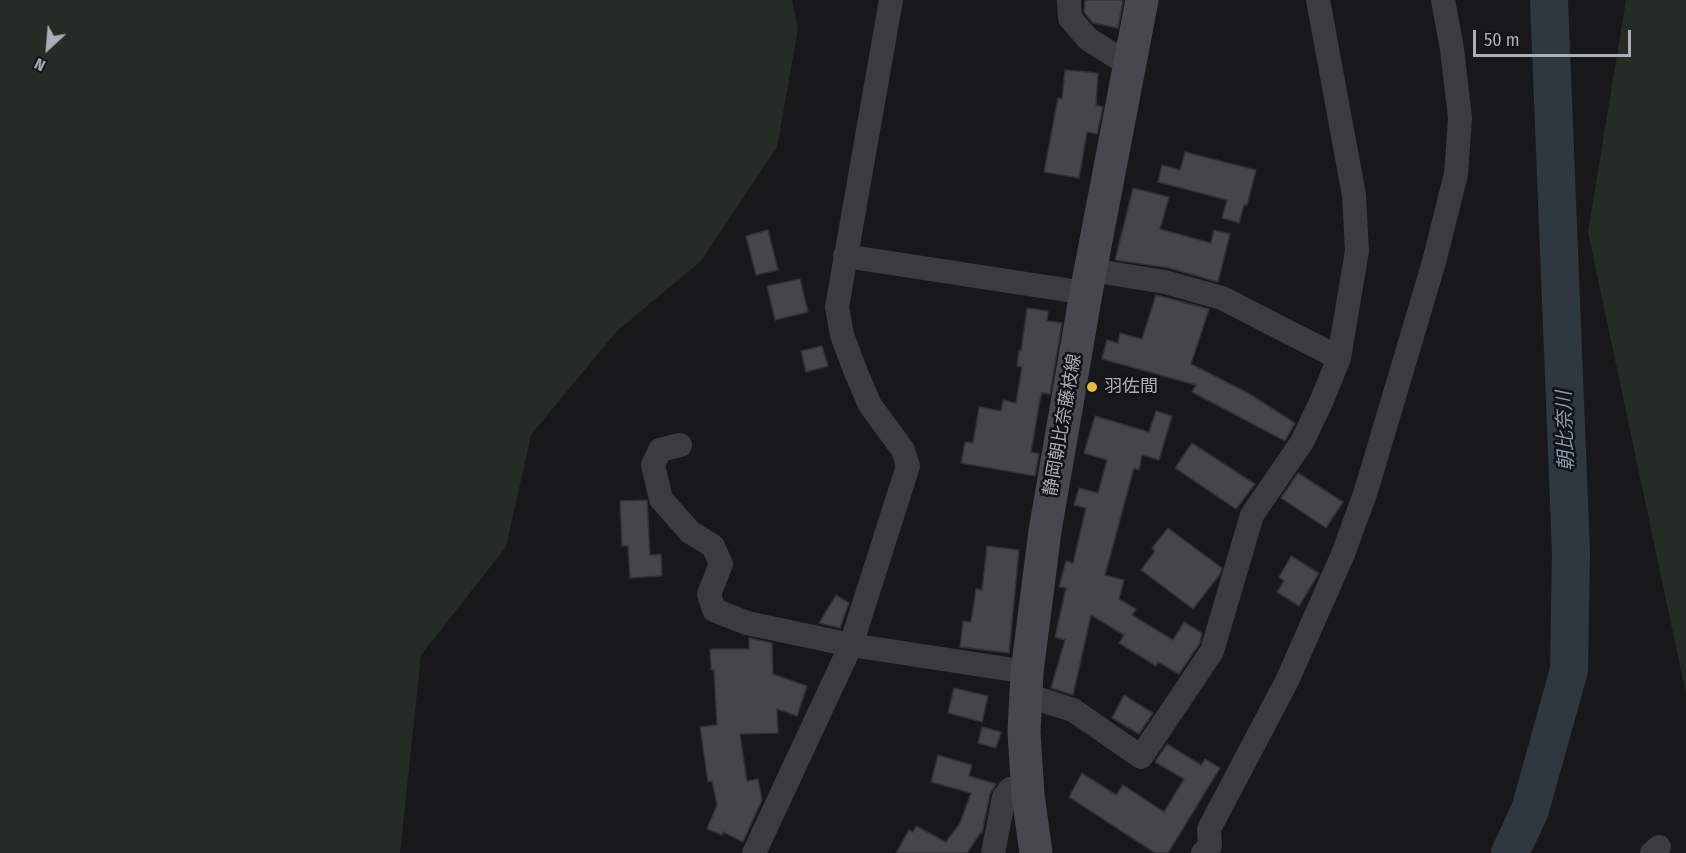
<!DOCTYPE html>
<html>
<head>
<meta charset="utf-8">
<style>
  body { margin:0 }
  #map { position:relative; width:1686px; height:853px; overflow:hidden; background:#18181a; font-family:"Fira Sans Condensed",sans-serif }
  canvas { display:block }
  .north { position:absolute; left:18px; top:18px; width:60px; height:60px; -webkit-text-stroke:4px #131315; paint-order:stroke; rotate:206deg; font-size:16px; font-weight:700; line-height:24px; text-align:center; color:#abaeb9 }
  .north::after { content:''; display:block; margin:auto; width:21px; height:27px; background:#abaeb9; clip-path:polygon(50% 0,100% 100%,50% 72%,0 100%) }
  .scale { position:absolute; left:1473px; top:30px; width:158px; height:27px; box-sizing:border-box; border:3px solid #abaeb9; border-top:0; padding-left:8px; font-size:18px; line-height:21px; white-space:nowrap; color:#abaeb9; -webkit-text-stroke:4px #131315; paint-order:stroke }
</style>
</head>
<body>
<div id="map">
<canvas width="1686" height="853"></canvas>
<div class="north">N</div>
<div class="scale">50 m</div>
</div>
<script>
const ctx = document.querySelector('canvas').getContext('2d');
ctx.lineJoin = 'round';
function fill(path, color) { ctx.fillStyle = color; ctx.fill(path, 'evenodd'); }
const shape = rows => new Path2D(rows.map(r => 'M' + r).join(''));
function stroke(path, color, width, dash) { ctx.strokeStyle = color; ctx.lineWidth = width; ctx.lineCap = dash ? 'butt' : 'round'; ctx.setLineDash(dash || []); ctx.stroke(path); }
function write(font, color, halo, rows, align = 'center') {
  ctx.font = font + ' "Fira Sans Condensed","Noto Sans JP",sans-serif'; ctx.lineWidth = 5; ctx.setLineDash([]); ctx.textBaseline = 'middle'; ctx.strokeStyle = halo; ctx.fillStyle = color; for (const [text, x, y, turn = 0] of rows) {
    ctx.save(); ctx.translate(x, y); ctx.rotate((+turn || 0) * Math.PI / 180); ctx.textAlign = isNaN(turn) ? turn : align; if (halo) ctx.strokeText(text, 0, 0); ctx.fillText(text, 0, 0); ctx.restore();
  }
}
fill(shape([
  [0,0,792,0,798,29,777,147,701,261,616,332,531,435,506,547,421,655,400,853,0,853],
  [1626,0,1686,0,1686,694,1588,232]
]), '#242c25');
stroke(shape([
  [1510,853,1530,810,1569,670,1571,552,1549,0]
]), '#30383f', 38);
const building = shape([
  [1085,0,1123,0,1118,28,1093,23,1084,12,1085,0],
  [1065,70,1098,73,1096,105,1103,107,1097,134,1087,132,1079,178,1044,172,1058,98,1062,99,1065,70],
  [1185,152,1256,170,1247,205,1244,205,1239,223,1222,218,1227,200,1158,182,1162,165,1180,170,1185,152],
  [1133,188,1169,197,1160,229,1211,243,1214,230,1230,234,1218,282,1169,268,1115,260,1133,188],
  [768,230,778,270,756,275,746,236,768,230],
  [800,279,808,312,775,320,767,286,800,279],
  [1156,295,1209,309,1191,364,1248,393,1295,423,1285,441,1192,392,1196,385,1102,359,1107,340,1118,343,1120,333,1142,339,1156,295],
  [1027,308,1048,311,1047,321,1062,323,1050,394,1042,393,1040,400,1031,452,1039,454,1035,476,961,463,965,442,973,443,979,407,1001,411,1003,400,1016,403,1022,367,1017,366,1019,350,1021,351,1027,308],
  [822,346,828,366,806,372,801,351,822,346],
  [1156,411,1172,416,1159,460,1142,455,1139,470,1134,468,1105,575,1124,580,1119,599,1136,609,1132,615,1173,640,1184,622,1202,633,1200,643,1179,674,1158,662,1156,666,1119,643,1124,635,1091,615,1073,695,1051,688,1065,640,1055,637,1066,588,1059,587,1066,561,1073,563,1086,508,1074,505,1079,488,1098,493,1107,460,1084,453,1095,416,1149,432,1156,411],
  [1192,443,1255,484,1236,509,1175,468,1192,443],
  [1298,473,1343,502,1326,528,1281,498,1298,473],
  [647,500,650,555,661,554,662,576,630,578,628,546,622,546,620,501,647,500],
  [1168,528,1222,568,1220,574,1193,609,1141,570,1155,551,1152,548,1168,528],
  [987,546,1019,550,1009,653,960,647,963,621,971,622,976,589,982,590,987,546],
  [1291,556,1319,573,1299,606,1277,592,1284,581,1279,577,1291,556],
  [836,595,849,603,840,628,819,623,836,595],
  [749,638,772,643,773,674,807,686,797,716,777,709,778,733,740,734,747,781,758,779,762,800,743,842,723,832,722,835,707,829,717,805,712,781,708,782,700,727,717,725,714,670,711,670,710,649,749,649,749,638],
  [954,688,988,696,982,722,948,713,954,688],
  [1124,695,1153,713,1139,734,1112,718,1124,695],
  [982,727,1001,732,996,748,978,743,982,727],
  [1167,744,1201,765,1205,759,1220,768,1168,853,1155,853,1069,797,1082,773,1116,795,1123,785,1164,812,1184,779,1155,762,1167,744],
  [938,755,972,765,969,776,996,784,990,794,982,833,981,832,967,853,896,853,909,830,913,832,916,826,946,842,960,823,971,793,931,782,938,755]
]);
fill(building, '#45454a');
stroke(building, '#323235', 1.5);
stroke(shape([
  [1069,0,1070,18,1088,39,1131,66],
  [845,256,1086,293],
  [1091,270,1165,282,1222,298,1339,358],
  [680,445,660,450,653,465,661,499,690,532,713,546,721,564,709,594,714,610,747,623,851,645,1027,672],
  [1026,695,1073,710,1141,757,1212,651,1252,515,1302,442,1322,400,1339,358,1357,251,1354,195,1318,0],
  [754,853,851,645,908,466,903,450,870,405,855,370,842,335,837,307,891,0],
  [993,853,1004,797,1010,789,1028,795],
  [1203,853,1210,846,1209,829,1287,681,1343,554,1366,491,1434,262,1456,174,1460,118,1452,49,1443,0],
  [1652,853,1659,847]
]), '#3b3b40', 24);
stroke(shape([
  [1036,853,1028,795,1024,732,1027,672,1045,531,1086,293,1142,0]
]), '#47484e', 33);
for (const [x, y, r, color] of [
  [1092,387,6,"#e8b941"]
]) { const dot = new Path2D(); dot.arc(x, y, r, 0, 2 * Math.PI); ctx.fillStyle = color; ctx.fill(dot); stroke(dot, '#131315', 2); }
write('18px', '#abaeb9', '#131315', [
  ["羽佐間",1104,387]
], 'left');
write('18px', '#abaeb9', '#131315', [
  ["静岡朝比奈藤枝線",1063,425,-80]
]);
write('italic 20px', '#849ab2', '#131315', [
  ["朝比奈川",1566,431,-92]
]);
</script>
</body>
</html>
